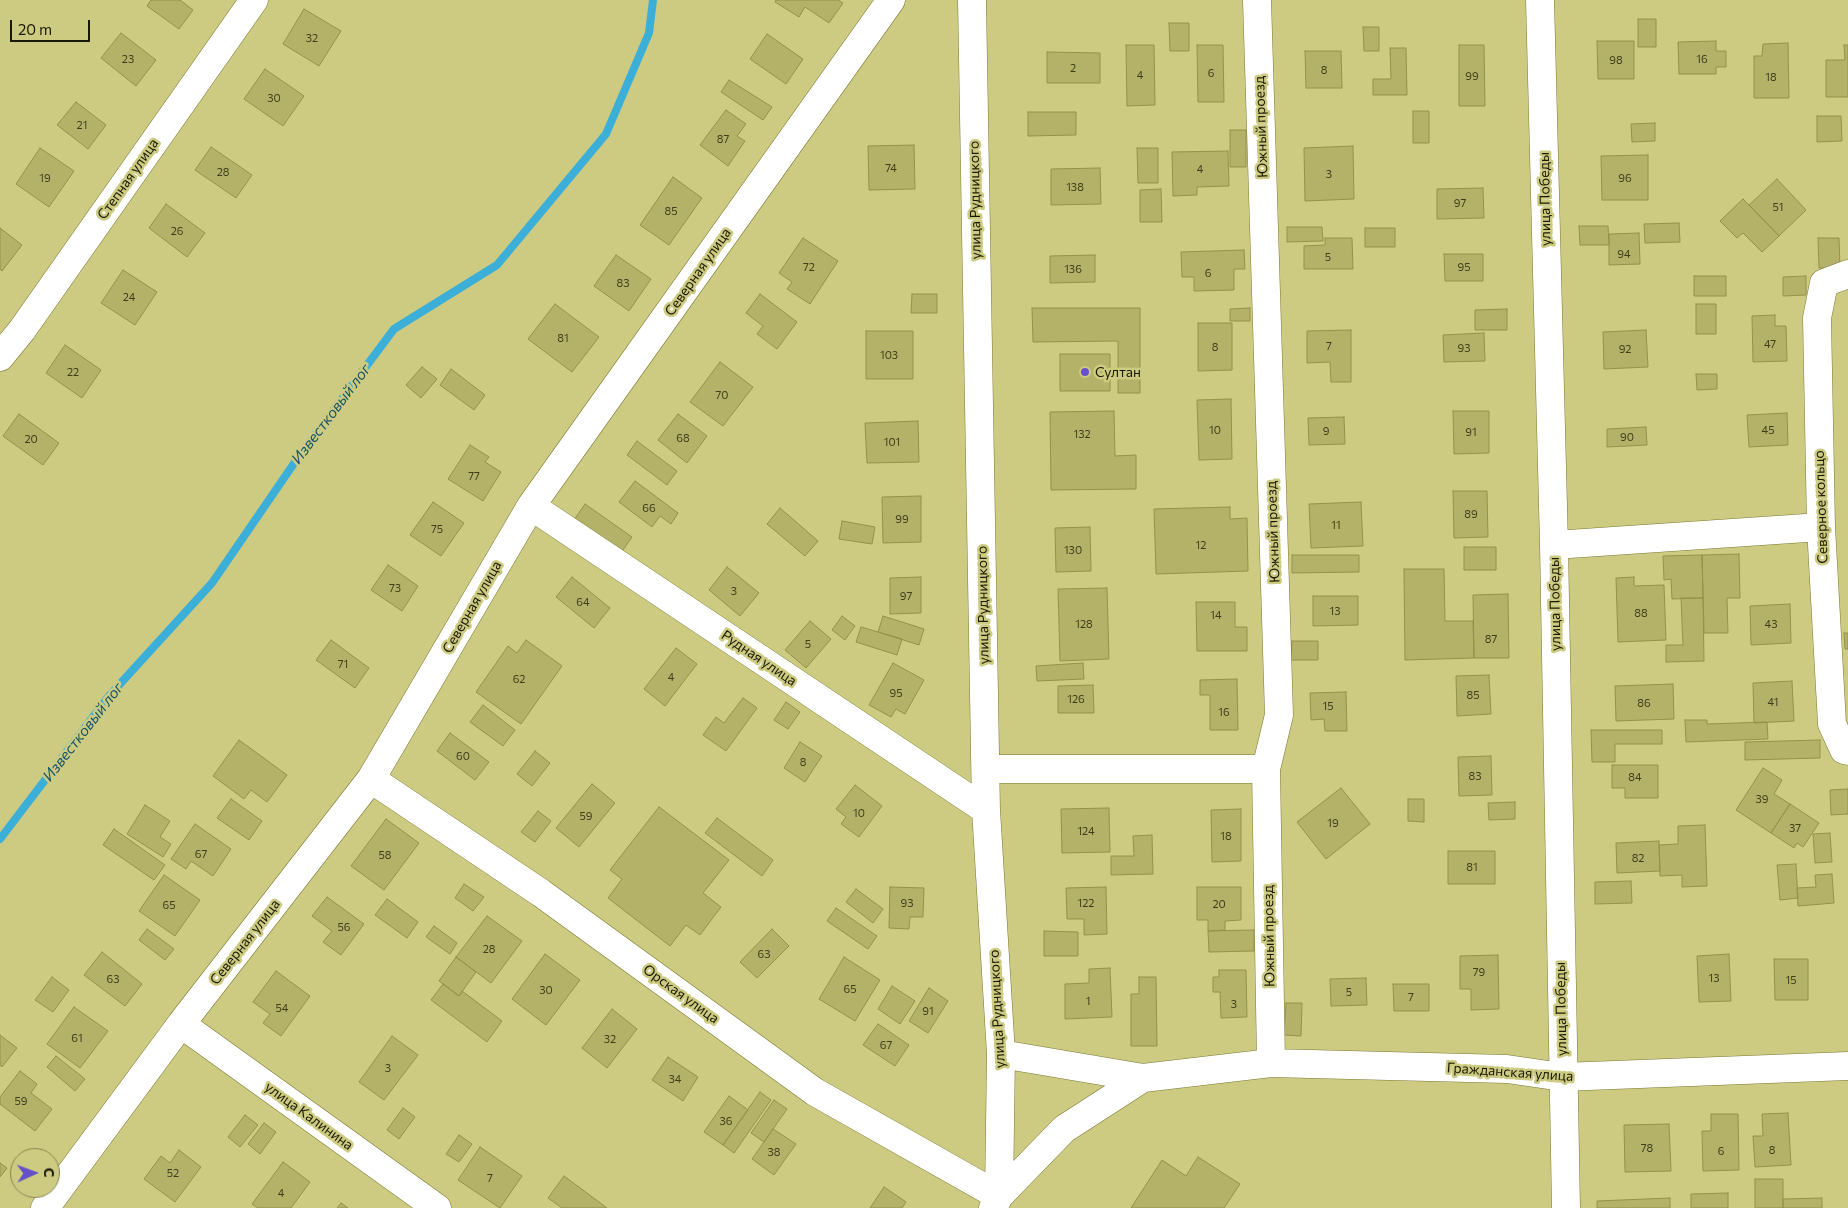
<!DOCTYPE html>
<html>
<head>
<meta charset="utf-8">
<style>
  body { margin:0 }
  #map { position:relative; width:1848px; height:1208px; overflow:hidden; background:#cdcb82; font-family:Commissioner,sans-serif }
  canvas { display:block }
  .north { position:absolute; left:10px; top:1148px; width:50px; height:50px; box-sizing:border-box; background:#cdcb82; border:1px solid #85834e; border-radius:50%; rotate:88deg; font-size:14px; font-weight:700; line-height:20px; text-align:center; color:#191800 }
  .north::after { content:''; display:block; margin:auto; width:18px; height:22px; background:#6751ca; clip-path:polygon(50% 0,100% 100%,50% 72%,0 100%) }
  .scale { position:absolute; left:10px; top:20px; width:80px; height:22px; box-sizing:border-box; border:2px solid #191800; border-top:0; padding-left:6px; font-size:15px; line-height:18px; white-space:nowrap; color:#191800; -webkit-text-stroke:4px #cdcb82; paint-order:stroke }
</style>
</head>
<body>
<div id="map">
<canvas width="1848" height="1208"></canvas>
<div class="north">С</div>
<div class="scale">20 m</div>
</div>
<script>
const ctx = document.querySelector('canvas').getContext('2d');
ctx.lineJoin = 'round';
const shape = rows => new Path2D(rows.map(r => 'M' + r).join(''));
function stroke(path, color, width, dash) { ctx.strokeStyle = color; ctx.lineWidth = width; ctx.lineCap = dash ? 'butt' : 'round'; ctx.setLineDash(dash || []); ctx.stroke(path); }
function fill(path, color) { ctx.fillStyle = color; ctx.fill(path, 'evenodd'); }
function write(font, color, halo, rows, align = 'center') {
  ctx.font = font + ' Commissioner,sans-serif'; ctx.lineWidth = 5; ctx.setLineDash([]); ctx.textBaseline = 'middle'; ctx.strokeStyle = halo; ctx.fillStyle = color; for (const [text, x, y, turn = 0] of rows) {
    ctx.save(); ctx.translate(x, y); ctx.rotate((+turn || 0) * Math.PI / 180); ctx.textAlign = isNaN(turn) ? turn : align; if (halo) ctx.strokeText(text, 0, 0); ctx.fillText(text, 0, 0); ctx.restore();
  }
}
stroke(shape([
  [0,839,109,696,212,583,297,459,394,329,497,265,606,134,649,33,653,0]
]), '#3cafd9', 8);
const building = shape([
  [151,0,180,0,193,10,179,29,147,6,151,0],
  [776,0,838,0,843,3,829,23,805,7,799,17,775,2,776,0],
  [304,9,341,31,319,66,283,44,304,9],
  [1638,19,1656,19,1656,47,1638,47,1638,19],
  [1169,23,1189,23,1189,51,1170,51,1169,23],
  [1363,27,1379,27,1379,51,1364,51,1363,27],
  [121,33,156,60,136,86,101,58,121,33],
  [767,34,803,59,786,84,750,59,767,34],
  [1597,41,1634,41,1634,79,1598,79,1597,41],
  [1716,41,1716,51,1726,51,1726,67,1716,67,1716,74,1679,74,1678,42,1716,41],
  [1788,43,1789,98,1754,98,1754,56,1762,56,1763,44,1788,43],
  [1126,45,1154,45,1155,105,1127,106,1126,45],
  [1197,45,1223,45,1224,102,1198,102,1197,45],
  [1459,45,1484,45,1485,106,1459,106,1459,45],
  [1844,45,1848,45,1848,97,1826,97,1826,60,1845,60,1844,45],
  [1390,48,1406,48,1407,95,1373,95,1373,79,1391,79,1390,48],
  [1305,51,1341,51,1342,88,1306,88,1305,51],
  [1047,52,1100,53,1100,83,1047,83,1047,52],
  [265,69,304,96,283,126,244,99,265,69],
  [729,80,772,107,763,120,721,92,729,80],
  [76,102,106,125,88,149,57,125,76,102],
  [726,110,746,124,737,136,745,141,728,166,700,145,726,110],
  [1413,111,1429,111,1429,143,1413,143,1413,111],
  [1028,112,1076,112,1076,135,1028,136,1028,112],
  [1817,116,1841,116,1842,141,1817,142,1817,116],
  [1655,123,1655,141,1632,142,1631,124,1655,123],
  [1230,130,1246,130,1246,167,1230,167,1230,130],
  [914,145,915,189,869,190,868,146,914,145],
  [1353,146,1354,199,1305,201,1304,148,1353,146],
  [211,147,252,175,236,198,195,170,211,147],
  [40,148,74,171,49,207,16,184,40,148],
  [1137,148,1158,148,1158,183,1138,183,1137,148],
  [1228,151,1229,186,1197,187,1197,195,1173,196,1172,152,1228,151],
  [1648,155,1648,200,1602,200,1601,156,1648,155],
  [1100,168,1101,204,1051,205,1051,169,1100,168],
  [673,177,702,198,669,245,640,225,673,177],
  [1777,179,1806,210,1779,236,1749,205,1777,179],
  [1483,188,1484,218,1437,219,1437,189,1483,188],
  [1161,189,1162,222,1140,222,1140,190,1161,189],
  [1743,199,1779,236,1762,252,1743,233,1737,238,1720,221,1743,199],
  [166,204,205,233,187,257,149,228,166,204],
  [1679,223,1680,242,1645,243,1644,224,1679,223],
  [1579,226,1608,226,1609,245,1580,245,1579,226],
  [1287,227,1322,227,1323,241,1287,242,1287,227],
  [0,228,22,245,2,271,0,269,0,228],
  [1365,228,1395,228,1395,247,1365,247,1365,228],
  [1639,233,1640,264,1609,265,1609,234,1639,233],
  [803,238,838,261,810,304,787,289,792,282,779,273,803,238],
  [1325,238,1352,238,1353,269,1304,269,1304,246,1325,245,1325,238],
  [1818,238,1839,238,1840,268,1819,268,1818,238],
  [1244,250,1245,269,1234,269,1234,290,1194,291,1194,277,1182,277,1181,252,1244,250],
  [1444,254,1483,254,1483,281,1445,281,1444,254],
  [616,255,651,279,629,311,594,286,616,255],
  [1095,255,1095,282,1050,283,1050,256,1095,255],
  [123,270,157,292,135,325,101,303,123,270],
  [1694,276,1726,276,1726,296,1694,296,1694,276],
  [1806,276,1806,295,1783,296,1783,277,1806,276],
  [760,294,797,322,777,349,757,334,763,326,746,313,760,294],
  [912,294,937,294,937,313,911,313,912,294],
  [555,304,599,337,572,372,528,339,555,304],
  [1696,304,1716,304,1716,334,1696,334,1696,304],
  [1032,308,1140,308,1140,393,1118,393,1118,341,1033,342,1032,308],
  [1250,308,1250,321,1230,321,1230,309,1250,308],
  [1507,309,1507,330,1475,330,1475,310,1507,309],
  [1775,315,1775,326,1786,326,1787,361,1753,362,1752,316,1775,315],
  [1198,323,1232,323,1232,370,1198,371,1198,323],
  [1351,330,1351,382,1331,382,1330,362,1307,363,1307,331,1351,330],
  [1646,330,1648,367,1604,369,1603,332,1646,330],
  [866,331,913,331,913,379,866,379,866,331],
  [1484,333,1485,361,1444,362,1443,335,1484,333],
  [65,345,101,370,82,398,46,373,65,345],
  [1060,354,1110,354,1110,391,1060,391,1060,354],
  [720,362,753,387,723,426,690,402,720,362],
  [422,367,437,379,421,398,406,385,422,367],
  [451,369,485,395,474,410,440,385,451,369],
  [1696,374,1717,374,1717,389,1697,390,1696,374],
  [1231,399,1232,459,1199,460,1197,400,1231,399],
  [1114,411,1115,456,1136,455,1136,489,1051,490,1050,412,1114,411],
  [1453,411,1489,411,1489,453,1454,454,1453,411],
  [1787,413,1788,445,1749,447,1747,415,1787,413],
  [19,414,59,443,43,465,3,436,19,414],
  [678,414,707,436,687,463,658,440,678,414],
  [1344,417,1345,444,1309,445,1308,418,1344,417],
  [918,421,919,462,867,463,865,423,918,421],
  [1646,427,1647,445,1607,447,1607,429,1646,427],
  [637,441,677,471,667,485,627,455,637,441],
  [470,445,489,457,485,462,501,472,483,501,448,479,470,445],
  [635,481,678,513,671,524,660,516,652,527,619,502,635,481],
  [1453,491,1487,491,1488,537,1454,538,1453,491],
  [921,496,921,542,883,543,882,497,921,496],
  [433,502,464,523,441,556,410,535,433,502],
  [1361,502,1363,546,1311,548,1309,504,1361,502],
  [585,504,632,537,621,553,574,520,585,504],
  [1230,507,1230,519,1247,518,1248,571,1156,574,1154,509,1230,507],
  [780,508,818,541,805,556,767,524,780,508],
  [842,521,875,527,872,544,839,539,842,521],
  [1090,527,1091,571,1056,572,1055,528,1090,527],
  [1464,547,1496,547,1496,570,1464,570,1464,547],
  [1739,554,1740,598,1727,598,1728,633,1704,633,1702,555,1739,554],
  [1292,555,1359,555,1359,572,1292,573,1292,555],
  [1702,555,1703,598,1672,599,1671,579,1664,580,1663,556,1702,555],
  [388,565,418,586,402,611,371,590,388,565],
  [727,567,759,593,740,616,709,590,727,567],
  [1404,569,1444,569,1445,621,1473,621,1474,658,1405,660,1404,569],
  [572,577,610,608,594,628,556,597,572,577],
  [921,577,921,613,890,614,890,578,921,577],
  [1634,577,1634,586,1664,585,1666,640,1618,642,1616,578,1634,577],
  [1107,588,1109,659,1060,661,1058,589,1107,588],
  [1508,594,1509,658,1474,658,1473,595,1508,594],
  [1313,596,1358,596,1358,625,1313,626,1313,596],
  [1681,598,1703,598,1704,661,1666,662,1666,645,1683,645,1681,598],
  [1196,602,1235,602,1235,627,1247,627,1247,651,1197,651,1196,602],
  [1790,604,1791,643,1751,645,1750,606,1790,604],
  [842,616,855,626,845,640,832,630,842,616],
  [883,616,924,629,919,645,878,632,883,616],
  [810,621,831,639,806,668,785,650,810,621],
  [861,627,902,639,897,655,856,642,861,627],
  [1844,633,1848,633,1848,649,1845,649,1844,633],
  [331,640,369,668,355,688,316,660,331,640],
  [526,640,562,666,521,724,476,692,508,646,517,653,526,640],
  [1292,641,1318,641,1318,660,1291,660,1292,641],
  [676,648,697,664,665,706,644,689,676,648],
  [893,663,924,680,905,714,896,709,891,717,869,705,893,663],
  [1083,663,1084,679,1037,681,1036,666,1083,663],
  [1489,675,1491,714,1457,716,1456,676,1489,675],
  [1237,679,1238,730,1210,730,1210,695,1200,695,1200,680,1237,679],
  [1792,681,1794,721,1754,723,1753,683,1792,681],
  [1673,684,1674,719,1616,721,1615,686,1673,684],
  [1093,685,1094,713,1058,713,1058,686,1093,685],
  [1346,692,1347,731,1325,731,1324,719,1311,720,1310,693,1346,692],
  [743,698,757,708,726,751,703,735,716,717,724,723,743,698],
  [786,702,800,712,788,729,774,720,786,702],
  [483,705,515,730,503,746,470,722,483,705],
  [1685,720,1707,720,1707,724,1767,722,1768,739,1686,742,1685,720],
  [1591,730,1662,730,1662,744,1615,744,1615,762,1592,762,1591,730],
  [450,733,489,762,475,780,437,751,450,733],
  [239,740,287,775,267,802,251,790,244,799,213,776,239,740],
  [1820,740,1820,758,1745,760,1745,742,1820,740],
  [800,742,822,756,805,782,784,768,800,742],
  [535,751,550,763,532,786,517,774,535,751],
  [1491,756,1492,795,1459,796,1458,757,1491,756],
  [1612,765,1658,765,1658,798,1625,798,1625,788,1612,788,1612,765],
  [1763,768,1782,780,1774,794,1790,804,1771,833,1736,810,1763,768],
  [592,784,615,803,579,847,556,828,592,784],
  [855,785,882,806,859,837,841,824,846,817,836,809,855,785],
  [1341,788,1370,824,1326,859,1297,822,1341,788],
  [1848,789,1848,814,1831,815,1830,790,1848,789],
  [231,799,262,821,249,840,217,818,231,799],
  [1408,799,1424,799,1424,822,1408,821,1408,799],
  [1515,802,1515,819,1489,820,1488,803,1515,802],
  [1790,804,1819,823,1803,847,1797,843,1794,848,1771,833,1790,804],
  [145,805,170,821,160,837,171,844,163,857,127,834,145,805],
  [659,807,729,860,703,893,721,907,700,935,686,925,670,946,608,898,622,879,610,870,659,807],
  [1109,808,1110,852,1062,853,1061,809,1109,808],
  [1241,809,1241,861,1212,862,1211,810,1241,809],
  [538,811,551,821,535,842,521,832,538,811],
  [717,818,773,860,762,876,705,833,717,818],
  [386,819,419,843,384,890,351,866,386,819],
  [195,824,231,849,213,876,191,861,186,869,171,859,195,824],
  [1705,825,1707,886,1682,887,1682,875,1660,876,1659,845,1678,844,1678,826,1705,825],
  [114,829,165,865,154,880,103,845,114,829],
  [1830,833,1832,862,1815,863,1813,834,1830,833],
  [1152,835,1153,874,1111,875,1111,856,1134,856,1133,836,1152,835],
  [1659,841,1660,871,1617,873,1616,843,1659,841],
  [1448,851,1495,851,1495,884,1448,884,1448,851],
  [1796,864,1798,898,1780,900,1777,865,1796,864],
  [1832,874,1834,903,1798,906,1797,888,1816,887,1815,875,1832,874],
  [164,875,200,900,175,936,139,911,164,875],
  [1631,881,1632,903,1595,904,1595,882,1631,881],
  [464,884,484,897,473,911,455,898,464,884],
  [890,887,924,888,923,917,910,917,909,929,889,928,890,887],
  [1106,887,1107,934,1084,935,1084,919,1067,919,1066,888,1106,887],
  [1197,887,1241,887,1241,920,1225,921,1225,930,1208,931,1208,920,1197,920,1197,887],
  [856,889,883,909,873,923,846,902,856,889],
  [327,897,364,924,341,955,323,942,332,931,312,916,327,897],
  [387,899,418,922,407,938,375,915,387,899],
  [836,908,877,936,868,949,827,921,836,908],
  [487,916,522,941,491,983,456,957,487,916],
  [434,926,457,943,450,954,426,937,434,926],
  [147,929,174,949,165,960,139,940,147,929],
  [772,929,789,946,757,978,740,962,772,929],
  [1254,930,1254,951,1209,952,1208,931,1254,930],
  [1044,931,1078,932,1078,956,1044,956,1044,931],
  [102,952,142,984,125,1006,84,975,102,952],
  [545,954,580,980,546,1025,512,999,545,954],
  [1729,954,1731,1001,1699,1002,1697,956,1729,954],
  [1498,955,1499,1009,1471,1010,1471,989,1460,989,1460,956,1498,955],
  [456,957,476,972,459,996,439,981,456,957],
  [844,957,880,980,855,1021,819,999,844,957],
  [1774,959,1808,959,1808,1000,1775,1000,1774,959],
  [1110,968,1112,1017,1065,1019,1065,984,1089,983,1089,969,1110,968],
  [1219,970,1246,970,1247,1017,1221,1018,1220,992,1213,992,1213,977,1219,977,1219,970],
  [276,971,310,996,281,1036,263,1023,270,1014,253,1002,276,971],
  [52,977,69,990,53,1012,35,1000,52,977],
  [1139,977,1156,977,1157,1046,1131,1046,1131,994,1139,994,1139,977],
  [1366,978,1367,1005,1331,1006,1330,979,1366,978],
  [443,984,459,996,462,991,502,1021,487,1042,431,1000,443,984],
  [1393,984,1429,984,1429,1011,1394,1011,1393,984],
  [892,986,915,1001,900,1024,878,1009,892,986],
  [929,988,948,1001,928,1033,909,1021,929,988],
  [1286,1003,1302,1003,1301,1036,1284,1035,1286,1003],
  [74,1007,108,1031,80,1068,47,1044,74,1007],
  [612,1009,637,1029,607,1068,582,1048,612,1009],
  [878,1024,909,1045,895,1066,863,1045,878,1024],
  [0,1035,17,1048,2,1067,0,1065,0,1035],
  [392,1036,418,1055,384,1100,359,1082,392,1036],
  [56,1056,85,1079,75,1091,47,1067,56,1056],
  [668,1057,698,1077,683,1101,652,1080,668,1057],
  [20,1071,37,1084,31,1093,52,1109,35,1131,0,1104,0,1097,20,1071],
  [760,1092,771,1100,734,1153,723,1145,760,1092],
  [729,1096,748,1110,723,1145,704,1132,729,1096],
  [774,1100,787,1109,764,1142,751,1133,774,1100],
  [403,1108,415,1117,399,1139,387,1130,403,1108],
  [1788,1113,1791,1165,1755,1167,1753,1136,1763,1136,1762,1114,1788,1113],
  [1711,1114,1738,1114,1739,1170,1703,1171,1702,1131,1711,1131,1711,1114],
  [245,1115,258,1125,240,1147,228,1137,245,1115],
  [264,1123,276,1132,260,1154,248,1144,264,1123],
  [1669,1124,1671,1171,1625,1172,1624,1125,1669,1124],
  [773,1129,796,1144,774,1175,752,1159,773,1129],
  [459,1135,472,1144,459,1162,446,1154,459,1135],
  [480,1147,522,1176,500,1208,458,1180,480,1147],
  [179,1150,201,1167,175,1202,144,1179,161,1156,170,1163,179,1150],
  [1198,1157,1240,1184,1224,1208,1131,1208,1162,1160,1186,1176,1198,1157],
  [283,1162,310,1182,291,1208,258,1208,252,1204,283,1162],
  [0,1163,7,1168,0,1177,0,1163],
  [564,1176,607,1208,562,1208,548,1198,564,1176],
  [1755,1179,1783,1179,1783,1208,1755,1208,1755,1179],
  [884,1187,906,1202,902,1208,870,1208,884,1187],
  [1728,1193,1728,1208,1691,1208,1691,1194,1728,1193],
  [1670,1198,1670,1208,1597,1208,1597,1201,1670,1198],
  [1822,1198,1822,1208,1783,1208,1783,1199,1822,1198],
  [341,1203,348,1208,337,1208,341,1203]
]);
fill(building, '#b4b169');
stroke(building, '#949149', 1);
const minor = shape([
  [972,0,986,810,1001,1054,999,1196,993,1208],
  [1257,0,1279,715,1266,769,1271,1063],
  [1540,0,1554,545,1566,1208],
  [1848,274,1824,283,1817,318,1821,527,1832,724,1844,750,1848,751],
  [0,357,22,330,254,0],
  [531,506,986,810],
  [1554,545,1821,527],
  [986,769,1266,769],
  [371,779,541,893,815,1092,999,1196,1064,1129,1143,1078],
  [181,1024,437,1208],
  [1001,1054,1143,1078,1271,1063,1507,1069,1562,1077,1848,1066],
  [45,1208,181,1024,371,779,531,506,891,0]
]);
stroke(minor, '#7b772f', 29);
stroke(minor, '#fff', 28);
for (const [x, y, r, color] of [
  [1085,372,5,"#6751ca"]
]) { const dot = new Path2D(); dot.arc(x, y, r, 0, 2 * Math.PI); ctx.fillStyle = color; ctx.fill(dot); stroke(dot, '#cdcb82', 2); }
write('11px', '#403e1a', null, [
  ["32",312,38],
  ["23",128,59],
  ["16",1702,59],
  ["98",1616,60],
  ["2",1073,68],
  ["8",1324,70],
  ["6",1211,73],
  ["4",1140,75],
  ["99",1472,76],
  ["18",1771,77],
  ["30",274,98],
  ["21",82,125],
  ["87",723,139],
  ["74",891,168],
  ["4",1200,169],
  ["28",223,172],
  ["3",1329,174],
  ["19",45,178],
  ["96",1625,178],
  ["138",1075,187],
  ["97",1460,203],
  ["51",1778,207],
  ["85",671,211],
  ["26",177,231],
  ["94",1624,254],
  ["5",1328,257],
  ["72",809,267],
  ["95",1464,267],
  ["136",1073,269],
  ["6",1208,273],
  ["83",623,283],
  ["24",129,297],
  ["81",563,338],
  ["47",1770,344],
  ["7",1329,346],
  ["8",1215,347],
  ["93",1464,348],
  ["92",1625,349],
  ["103",889,355],
  ["22",73,372],
  ["70",722,395],
  ["10",1215,430],
  ["45",1768,430],
  ["9",1326,431],
  ["91",1471,432],
  ["132",1082,434],
  ["90",1627,437],
  ["68",683,438],
  ["20",31,439],
  ["101",892,442],
  ["77",474,476],
  ["66",649,508],
  ["89",1471,514],
  ["99",902,519],
  ["11",1336,525],
  ["75",437,529],
  ["12",1201,545],
  ["130",1073,550],
  ["73",395,588],
  ["3",734,591],
  ["97",906,596],
  ["64",583,602],
  ["13",1335,611],
  ["88",1641,613],
  ["14",1216,615],
  ["128",1084,624],
  ["43",1771,624],
  ["87",1491,639],
  ["5",808,644],
  ["71",343,664],
  ["4",671,677],
  ["62",519,679],
  ["95",896,693],
  ["85",1473,695],
  ["126",1076,699],
  ["41",1773,702],
  ["86",1644,703],
  ["15",1328,706],
  ["16",1224,712],
  ["60",463,756],
  ["8",803,762],
  ["83",1475,776],
  ["84",1635,777],
  ["39",1762,799],
  ["10",859,813],
  ["59",586,816],
  ["19",1333,823],
  ["37",1795,828],
  ["124",1086,831],
  ["18",1226,836],
  ["67",201,854],
  ["58",385,855],
  ["82",1638,858],
  ["81",1472,867],
  ["93",907,903],
  ["122",1086,903],
  ["20",1219,904],
  ["65",169,905],
  ["56",344,927],
  ["28",489,949],
  ["63",764,954],
  ["79",1479,972],
  ["13",1714,978],
  ["63",113,979],
  ["15",1791,980],
  ["65",850,989],
  ["30",546,990],
  ["5",1349,992],
  ["7",1411,997],
  ["1",1088,1001],
  ["3",1234,1004],
  ["54",282,1008],
  ["91",928,1011],
  ["61",77,1038],
  ["32",610,1039],
  ["67",886,1045],
  ["3",388,1068],
  ["34",675,1079],
  ["59",21,1101],
  ["36",726,1121],
  ["78",1647,1148],
  ["8",1772,1150],
  ["6",1721,1151],
  ["38",774,1152],
  ["52",173,1173],
  ["7",490,1178],
  ["4",281,1193]
]);
write('14px', '#191800', '#cdcb82', [
  ["Южный проезд",1261,127,-92],
  ["Степная улица",128,179,-55],
  ["улица Победы",1545,199,-91],
  ["улица Рудницкого",975,200,-91],
  ["Северная улица",698,272,-55],
  ["Северное кольцо",1821,507,-92],
  ["Южный проезд",1273,532,-92],
  ["улица Победы",1555,604,-91],
  ["улица Рудницкого",983,605,-91],
  ["Северная улица",472,607,-60],
  ["Рудная улица",759,658,34],
  ["Южный проезд",1269,936,-91],
  ["Северная улица",245,942,-52],
  ["Орская улица",681,994,36],
  ["улица Рудницкого",997,1009,-93],
  ["улица Победы",1561,1009,-91],
  ["Гражданская улица",1510,1072,4],
  ["улица Калинина",309,1116,36]
]);
write('14px', '#191800', '#cdcb82', [
  ["Султан",1095,372]
], 'left');
write('italic 15px', '#145268', '#cdcb82', [
  ["Известковый лог",331,414,-53],
  ["Известковый лог",83,732,-52]
]);
</script>
</body>
</html>
